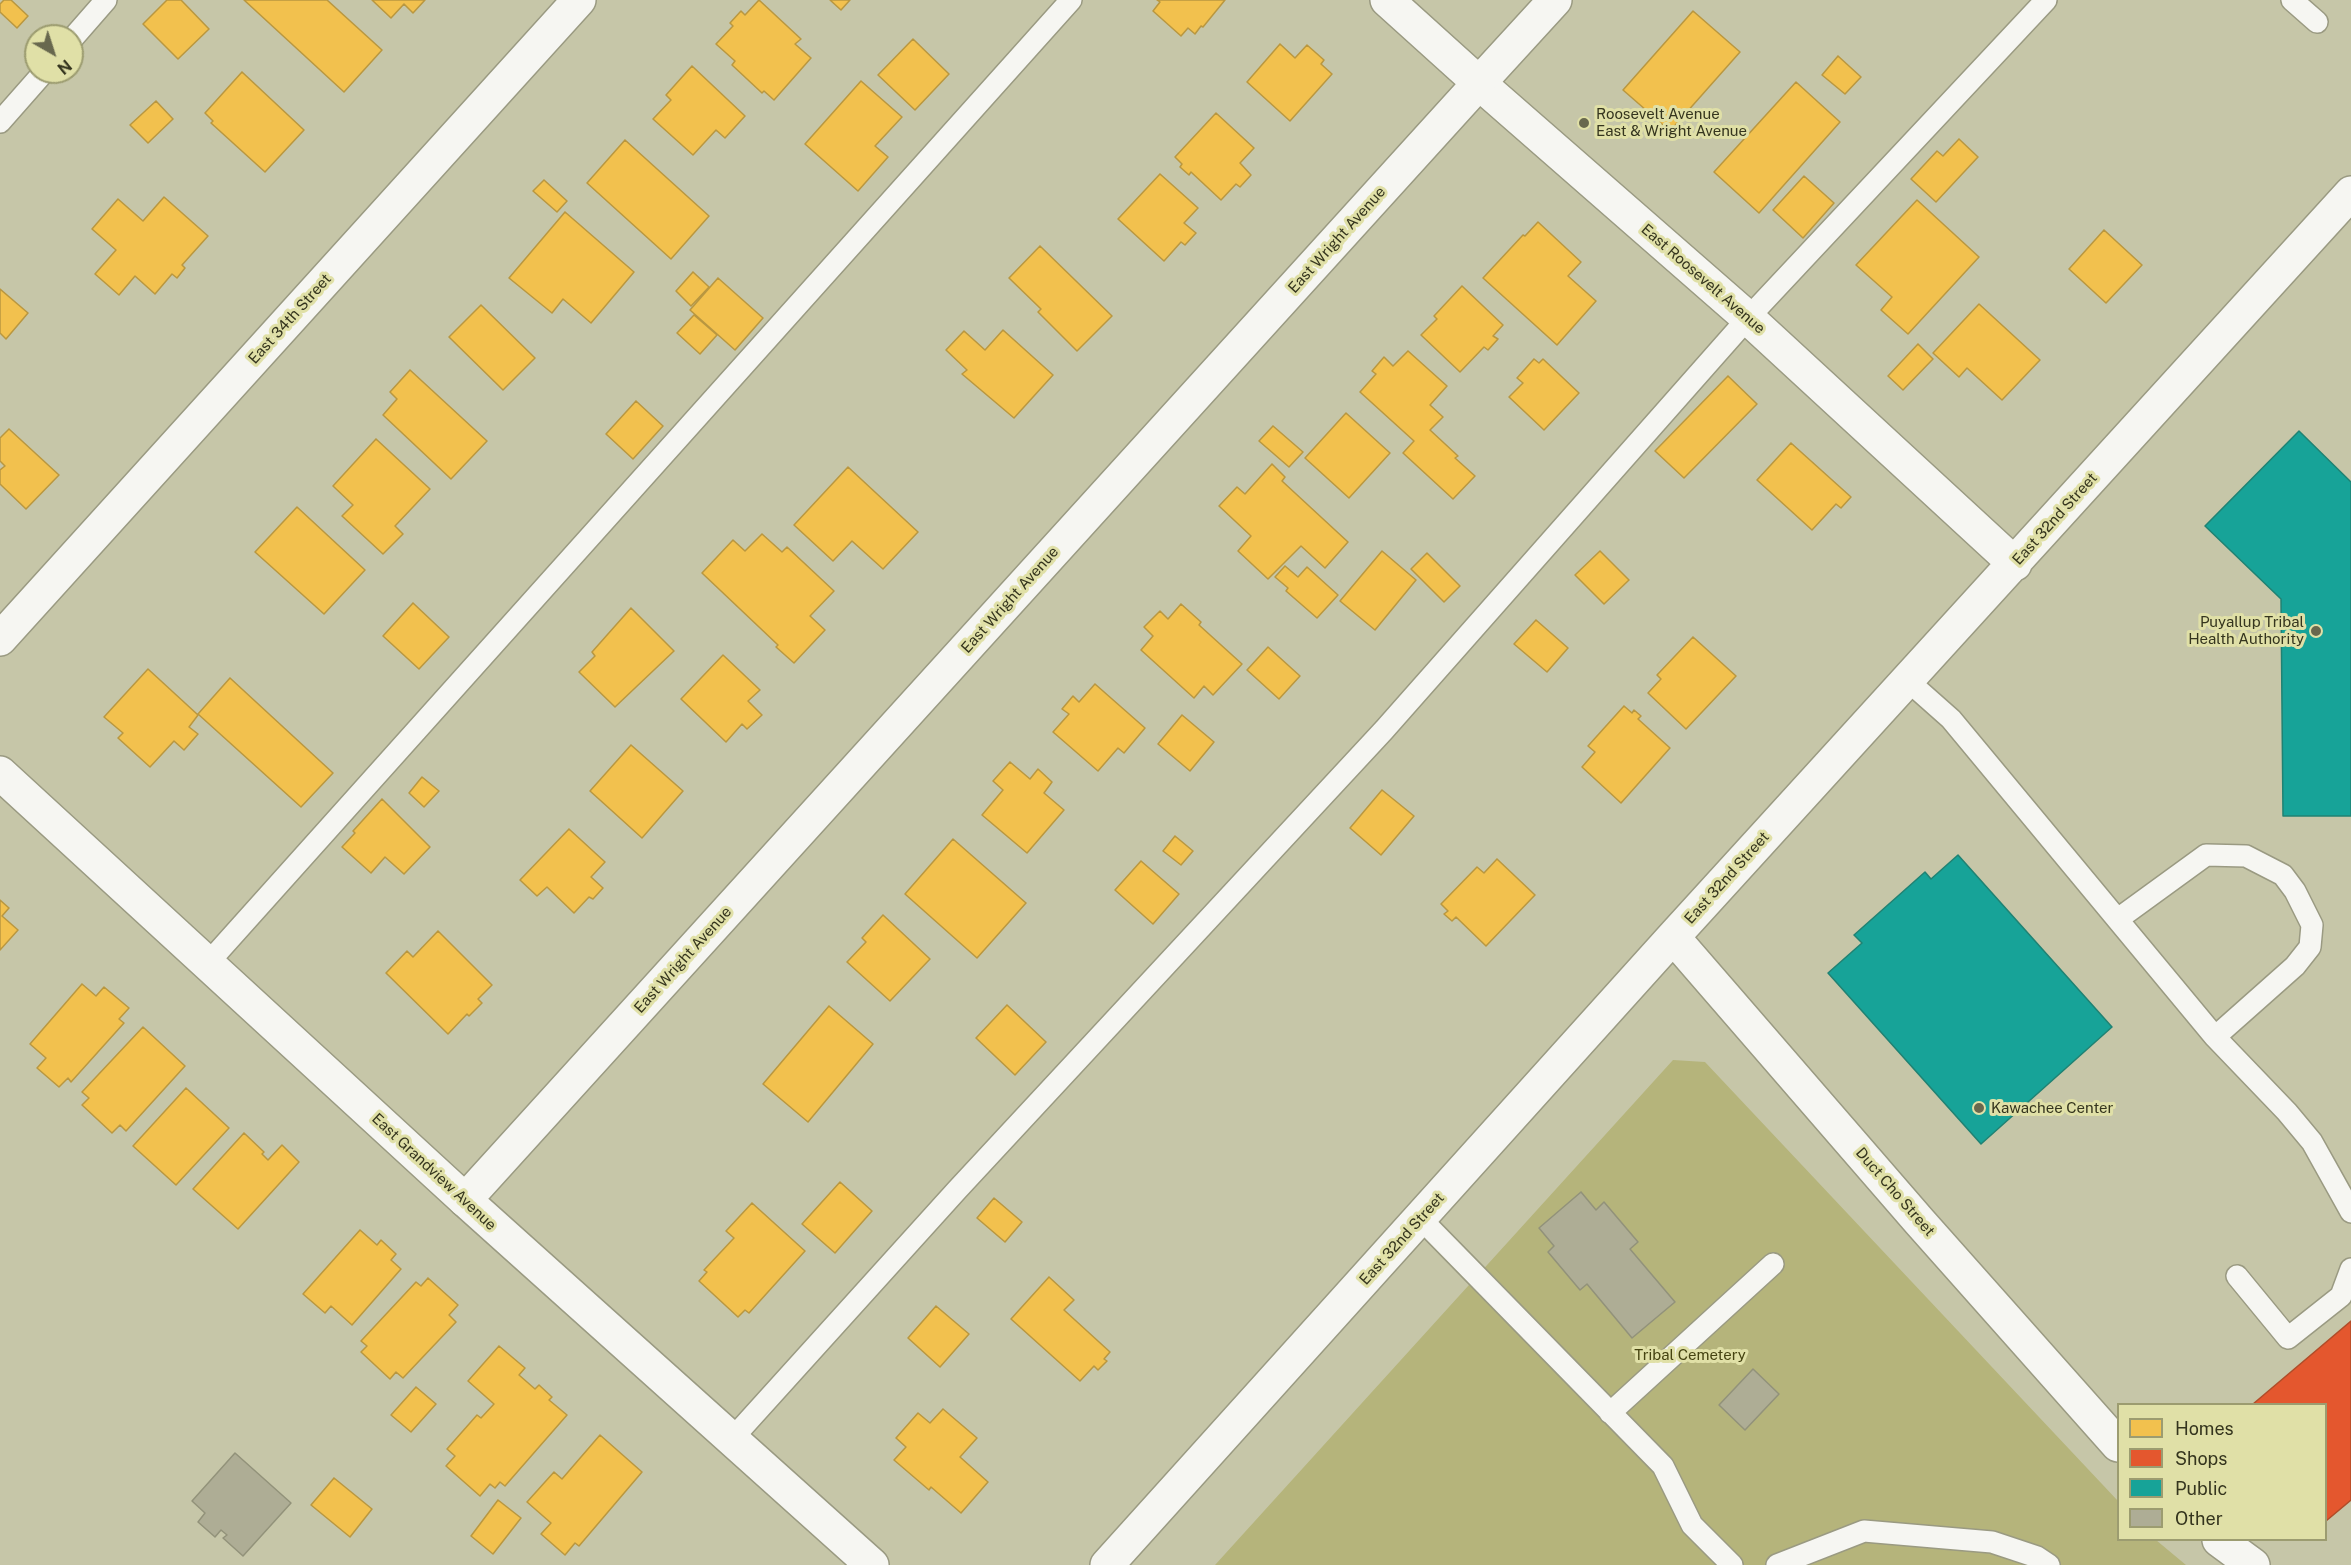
<!DOCTYPE html>
<html>
<head>
<meta charset="utf-8">
<style>
  body { margin:0 }
  #map { position:relative; width:2351px; height:1565px; overflow:hidden; background:#c6c6a8; font-family:"Public Sans",sans-serif }
  canvas { display:block }
  .legend { position:absolute; left:2117px; top:1403px; width:210px; height:138px; box-sizing:border-box; background:#e0e0a7; border:2px solid #9c9c70; margin:0; padding:8px 10px; list-style:none; font-size:18px; color:#35351e }
  .legend li { display:flex; align-items:center; gap:12px; height:30px }
  .legend b { width:30px; border:2px solid #9c9c70 }
  .north { position:absolute; left:24px; top:24px; width:60px; height:60px; box-sizing:border-box; background:#e0e0a7; border:2px solid #9c9c70; border-radius:50%; rotate:141deg; font-size:16px; font-weight:700; line-height:24px; text-align:center; color:#35351e }
  .north::after { content:''; display:block; margin:auto; width:21px; height:27px; background:#68684e; clip-path:polygon(50% 0,100% 100%,50% 72%,0 100%) }
</style>
</head>
<body>
<div id="map">
<canvas width="2351" height="1565"></canvas>
<ul class="legend">
<li><b style="height:16px;background:#f2c14e"></b>Homes</li>
<li><b style="height:16px;background:#e4572e"></b>Shops</li>
<li><b style="height:16px;background:#17a398"></b>Public</li>
<li><b style="height:16px;background:#aead95"></b>Other</li>
</ul>
<div class="north">N</div>
</div>
<script>
const ctx = document.querySelector('canvas').getContext('2d');
ctx.lineJoin = 'round';
function fill(path, color) { ctx.fillStyle = color; ctx.fill(path, 'evenodd'); }
const shape = rows => new Path2D(rows.map(r => 'M' + r).join(''));
function stroke(path, color, width, dash) { ctx.strokeStyle = color; ctx.lineWidth = width; ctx.lineCap = dash ? 'butt' : 'round'; ctx.setLineDash(dash || []); ctx.stroke(path); }
function write(font, color, halo, rows, align = 'center') {
  ctx.font = font + ' "Public Sans",sans-serif'; ctx.lineWidth = 6; ctx.setLineDash([]); ctx.textBaseline = 'middle'; ctx.strokeStyle = halo; ctx.fillStyle = color; for (const [text, x, y, turn = 0] of rows) {
    ctx.save(); ctx.translate(x, y); ctx.rotate((+turn || 0) * Math.PI / 180); ctx.textAlign = isNaN(turn) ? turn : align; if (halo) ctx.strokeText(text, 0, 0); ctx.fillText(text, 0, 0); ctx.restore();
  }
}
fill(shape([
  [1673,1060,1705,1062,2118,1501,2118,1540,2156,1540,2186,1565,1215,1565]
]), '#b5b47b');
const homes = shape([
  [4,0,11,0,28,16,17,28,0,12,0,4,4,0],
  [167,0,181,0,209,29,178,59,143,24,167,0],
  [244,0,327,0,382,50,344,92,244,0],
  [372,0,425,0,413,13,404,4,391,18,372,0],
  [759,0,801,39,795,44,811,58,774,100,764,91,762,93,732,65,735,61,716,44,733,26,730,23,741,11,745,15,759,0],
  [830,0,850,0,841,10,830,0],
  [1157,0,1225,0,1203,27,1201,26,1195,34,1188,28,1181,36,1153,11,1160,2,1157,0],
  [1693,11,1740,52,1670,131,1623,90,1693,11],
  [913,39,949,74,915,110,878,75,913,39],
  [1280,44,1295,58,1307,45,1324,60,1321,64,1332,74,1290,121,1247,82,1280,44],
  [1838,56,1861,77,1845,94,1822,75,1838,56],
  [692,66,745,116,725,138,716,130,693,155,653,119,671,100,666,95,692,66],
  [242,72,304,130,265,172,211,123,213,121,205,113,242,72],
  [861,81,902,117,875,146,888,157,858,191,805,144,861,81],
  [1796,82,1840,122,1759,213,1714,172,1796,82],
  [156,101,173,119,148,143,130,125,156,101],
  [1216,113,1254,148,1240,163,1251,175,1240,187,1236,184,1221,200,1191,172,1189,175,1180,167,1182,164,1175,157,1216,113],
  [1959,139,1978,157,1936,202,1911,179,1937,151,1943,156,1959,139],
  [625,140,709,216,671,259,587,183,625,140],
  [1160,174,1198,208,1184,223,1196,233,1185,245,1181,242,1164,261,1118,219,1160,174],
  [1804,176,1834,203,1803,238,1773,210,1804,176],
  [544,180,567,201,557,212,533,191,544,180],
  [164,197,208,236,182,265,185,268,177,278,172,274,155,294,135,276,119,295,95,274,116,250,92,229,118,199,143,221,164,197],
  [1917,200,1979,257,1908,334,1881,310,1892,297,1856,265,1917,200],
  [565,212,634,272,591,323,563,299,552,313,509,278,565,212],
  [1538,222,1581,262,1568,276,1596,301,1557,345,1483,278,1523,235,1525,236,1538,222],
  [2104,230,2142,265,2106,303,2069,269,2104,230],
  [1040,246,1112,316,1077,351,1038,312,1041,309,1009,278,1040,246],
  [693,272,709,287,691,306,676,291,693,272],
  [718,278,763,318,735,350,690,310,718,278],
  [1462,286,1503,325,1493,336,1498,339,1488,350,1484,347,1460,372,1421,335,1437,319,1434,316,1462,286],
  [0,289,28,313,6,339,0,333,0,289],
  [1979,304,2040,360,2002,400,1967,368,1959,377,1933,353,1979,304],
  [481,305,535,358,503,390,449,337,481,305],
  [694,315,717,335,700,354,677,333,694,315],
  [1003,330,1053,375,1014,418,962,374,967,370,946,350,964,331,985,350,1003,330],
  [1918,344,1933,359,1903,390,1888,376,1918,344],
  [1408,351,1447,386,1430,405,1443,417,1430,430,1458,456,1455,458,1475,476,1453,499,1403,453,1414,441,1360,392,1376,374,1372,371,1384,357,1393,366,1408,351],
  [1534,359,1539,363,1543,359,1579,393,1544,430,1509,397,1523,383,1517,378,1534,359],
  [410,370,487,441,451,479,383,415,397,399,390,392,410,370],
  [1728,376,1757,404,1684,478,1655,451,1728,376],
  [636,401,663,426,633,459,606,434,636,401],
  [1346,413,1390,453,1349,498,1305,458,1346,413],
  [1273,426,1303,452,1289,467,1259,441,1273,426],
  [9,429,59,475,26,509,0,484,0,470,5,466,0,461,0,438,9,429],
  [376,439,430,489,395,526,403,534,383,554,342,516,353,505,333,486,376,439],
  [1791,443,1851,497,1841,508,1836,504,1812,530,1757,480,1791,443],
  [1272,464,1285,477,1282,481,1348,542,1325,568,1301,546,1268,579,1238,551,1251,536,1219,506,1237,487,1245,494,1272,464],
  [848,467,918,532,883,569,852,541,833,561,794,525,848,467],
  [297,507,365,570,324,614,255,552,297,507],
  [762,534,782,552,787,547,834,591,810,616,825,630,794,663,776,647,778,645,702,573,733,540,745,551,762,534],
  [1382,551,1416,580,1375,630,1340,601,1382,551],
  [1600,551,1629,580,1604,604,1575,575,1600,551],
  [1427,553,1460,586,1444,602,1411,569,1427,553],
  [1285,566,1298,577,1307,567,1338,595,1317,618,1286,591,1288,588,1275,577,1285,566],
  [413,603,449,637,419,669,383,636,413,603],
  [1181,604,1201,622,1199,625,1242,664,1213,695,1204,686,1194,698,1141,650,1153,636,1144,627,1160,611,1168,619,1181,604],
  [631,608,674,651,615,707,579,672,595,656,592,652,631,608],
  [1536,620,1568,648,1547,672,1514,644,1536,620],
  [1693,637,1736,676,1686,729,1648,693,1661,679,1657,675,1693,637],
  [1268,647,1300,676,1279,699,1247,670,1268,647],
  [723,655,760,690,748,701,762,715,747,729,742,724,726,742,681,699,723,655],
  [148,669,198,715,189,727,198,734,184,750,174,741,150,767,118,738,123,733,104,717,148,669],
  [230,678,333,773,301,807,198,714,230,678],
  [1095,684,1145,728,1124,753,1118,748,1098,771,1053,732,1069,714,1062,709,1073,696,1079,702,1095,684],
  [1624,706,1632,713,1634,710,1641,716,1638,719,1670,748,1621,803,1582,767,1595,752,1588,746,1624,706],
  [1182,715,1214,742,1190,771,1158,744,1182,715],
  [631,745,683,791,642,838,590,791,631,745],
  [1010,762,1030,779,1038,769,1052,782,1044,793,1064,810,1027,853,982,815,1003,790,993,781,1010,762],
  [422,777,439,791,424,807,409,793,422,777],
  [1382,790,1414,816,1381,855,1350,828,1382,790],
  [382,799,430,847,404,874,385,857,371,873,342,847,355,833,353,831,382,799],
  [569,829,605,862,591,877,603,888,593,899,589,897,574,913,547,887,537,896,520,880,569,829],
  [1175,836,1193,851,1181,865,1163,851,1175,836],
  [953,839,1026,903,977,958,905,894,953,839],
  [1497,859,1535,895,1486,946,1456,917,1452,921,1444,914,1448,911,1441,904,1477,867,1484,873,1497,859],
  [1141,861,1179,894,1153,924,1115,890,1141,861],
  [0,900,9,908,2,916,18,930,0,950,0,900],
  [883,915,930,959,890,1001,847,962,866,942,862,938,883,915],
  [438,931,492,985,478,999,482,1003,469,1016,467,1014,448,1034,386,973,407,951,413,957,438,931],
  [82,984,96,996,104,987,129,1008,119,1019,124,1023,71,1082,68,1078,59,1087,37,1068,46,1058,30,1044,82,984],
  [1007,1005,1046,1042,1015,1075,976,1038,1007,1005],
  [829,1006,873,1044,808,1122,763,1084,829,1006],
  [143,1027,185,1066,126,1131,120,1125,112,1133,82,1105,89,1098,82,1092,143,1027],
  [186,1088,229,1128,176,1185,133,1146,186,1088],
  [244,1133,264,1152,262,1154,268,1160,282,1145,299,1162,238,1229,193,1189,244,1133],
  [840,1182,872,1211,835,1253,802,1224,840,1182],
  [994,1198,1022,1222,1005,1242,977,1218,994,1198],
  [752,1203,805,1251,749,1313,745,1310,738,1317,699,1281,707,1272,704,1270,734,1238,726,1231,752,1203],
  [360,1230,377,1245,381,1240,396,1254,391,1260,401,1269,352,1325,331,1306,325,1313,303,1294,360,1230],
  [1049,1277,1074,1300,1064,1310,1110,1352,1104,1359,1107,1361,1098,1370,1094,1366,1080,1381,1011,1319,1049,1277],
  [428,1278,458,1305,449,1315,456,1322,403,1378,396,1372,390,1379,361,1352,367,1346,361,1341,416,1282,421,1286,428,1278],
  [936,1306,969,1334,940,1367,908,1338,936,1306],
  [499,1346,525,1368,519,1375,535,1389,539,1385,552,1397,549,1400,567,1415,505,1486,500,1482,495,1488,490,1484,480,1496,446,1466,455,1456,447,1449,477,1415,481,1418,494,1404,468,1381,499,1346],
  [416,1387,436,1404,411,1432,391,1415,416,1387],
  [943,1409,977,1438,960,1457,988,1482,961,1513,931,1487,929,1490,894,1460,906,1447,896,1438,918,1413,930,1423,943,1409],
  [600,1435,642,1472,579,1546,575,1543,565,1555,541,1534,551,1523,527,1502,554,1472,562,1479,600,1435],
  [334,1478,372,1509,350,1537,311,1505,334,1478],
  [498,1500,521,1518,493,1554,471,1536,498,1500]
]);
fill(homes, '#f2c14e');
stroke(homes, '#b99740', 1.5);
const shops = shape([
  [2351,1321,2351,1500,2326,1521,2326,1404,2253,1404,2351,1321]
]);
fill(shops, '#e4572e');
stroke(shops, '#b04d29', 1.5);
const public = shape([
  [2299,431,2351,482,2351,816,2283,816,2281,599,2205,526,2299,431],
  [1958,855,2112,1027,1981,1144,1828,973,1862,943,1854,935,1925,872,1931,879,1958,855]
]);
fill(public, '#17a398');
stroke(public, '#208273', 1.5);
const building = shape([
  [1581,1192,1596,1210,1604,1202,1638,1242,1630,1249,1675,1302,1632,1338,1587,1284,1580,1290,1548,1252,1554,1246,1539,1228,1581,1192],
  [1753,1369,1779,1394,1745,1430,1719,1405,1753,1369],
  [235,1453,291,1503,243,1556,223,1538,227,1535,221,1530,215,1537,198,1522,205,1513,192,1501,235,1453]
]);
fill(building, '#aead95');
stroke(building, '#92927a', 1.5);
const service = shape([
  [2292,0,2317,22],
  [72,39,106,0],
  [0,122,44,72],
  [1907,680,1951,719,2215,1037,2287,1112,2312,1142,2351,1212],
  [2118,919,2206,855,2246,856,2283,875,2295,891,2312,925,2310,947,2295,966,2215,1037],
  [208,963,1071,0],
  [1421,1219,1663,1466,1692,1525,1732,1565],
  [2237,1276,2288,1338,2341,1296,2351,1269],
  [1610,1413,1773,1264],
  [731,1440,957,1190,1384,730,1748,318,2046,0],
  [1777,1565,1864,1531,1992,1542,2037,1557,2049,1565]
]);
const minor = shape([
  [1555,0,1479,83,1748,318,2015,564],
  [0,639,579,0],
  [0,773,465,1200],
  [1673,937,1919,1221,2118,1445],
  [2219,1540,2253,1565],
  [1107,1565,1673,937,2351,193]
]);
const tertiary = shape([
  [872,1565,465,1200,1479,83,1387,0]
]);
stroke(service, '#9a9a82', 24);
stroke(minor, '#9a9a82', 36);
stroke(tertiary, '#9a9a82', 36);
stroke(service, '#f6f6f2', 21);
stroke(minor, '#f6f6f2', 33);
stroke(tertiary, '#f6f6f2', 33);
for (const [x, y, r, color] of [
  [1584,123,6,"#68684e"],
  [2316,631,6,"#68684e"],
  [1979,1108,6,"#68684e"]
]) { const dot = new Path2D(); dot.arc(x, y, r, 0, 2 * Math.PI); ctx.fillStyle = color; ctx.fill(dot); stroke(dot, '#e0e0a7', 2); }
write('15px', '#35351e', '#e0e0a7', [
  ["Roosevelt Avenue",1596,114],
  ["East & Wright Avenue",1596,131],
  ["Puyallup Tribal",2304,622,"right"],
  ["Health Authority",2304,639,"right"],
  ["Kawachee Center",1991,1108]
], 'left');
write('15px', '#35351e', '#e0e0a7', [
  ["East Wright Avenue",1337,240,-48],
  ["East Roosevelt Avenue",1703,279,41],
  ["East 34th Street",290,319,-48],
  ["East 32nd Street",2055,519,-48],
  ["East Wright Avenue",1010,600,-48],
  ["East 32nd Street",1727,878,-48],
  ["East Wright Avenue",683,960,-48],
  ["East Grandview Avenue",434,1172,43],
  ["Duct Cho Street",1895,1192,49],
  ["East 32nd Street",1402,1239,-48]
]);
write('15px', '#454311', '#e0e0a7', [
  ["Tribal Cemetery",1690,1355]
]);
</script>
</body>
</html>
